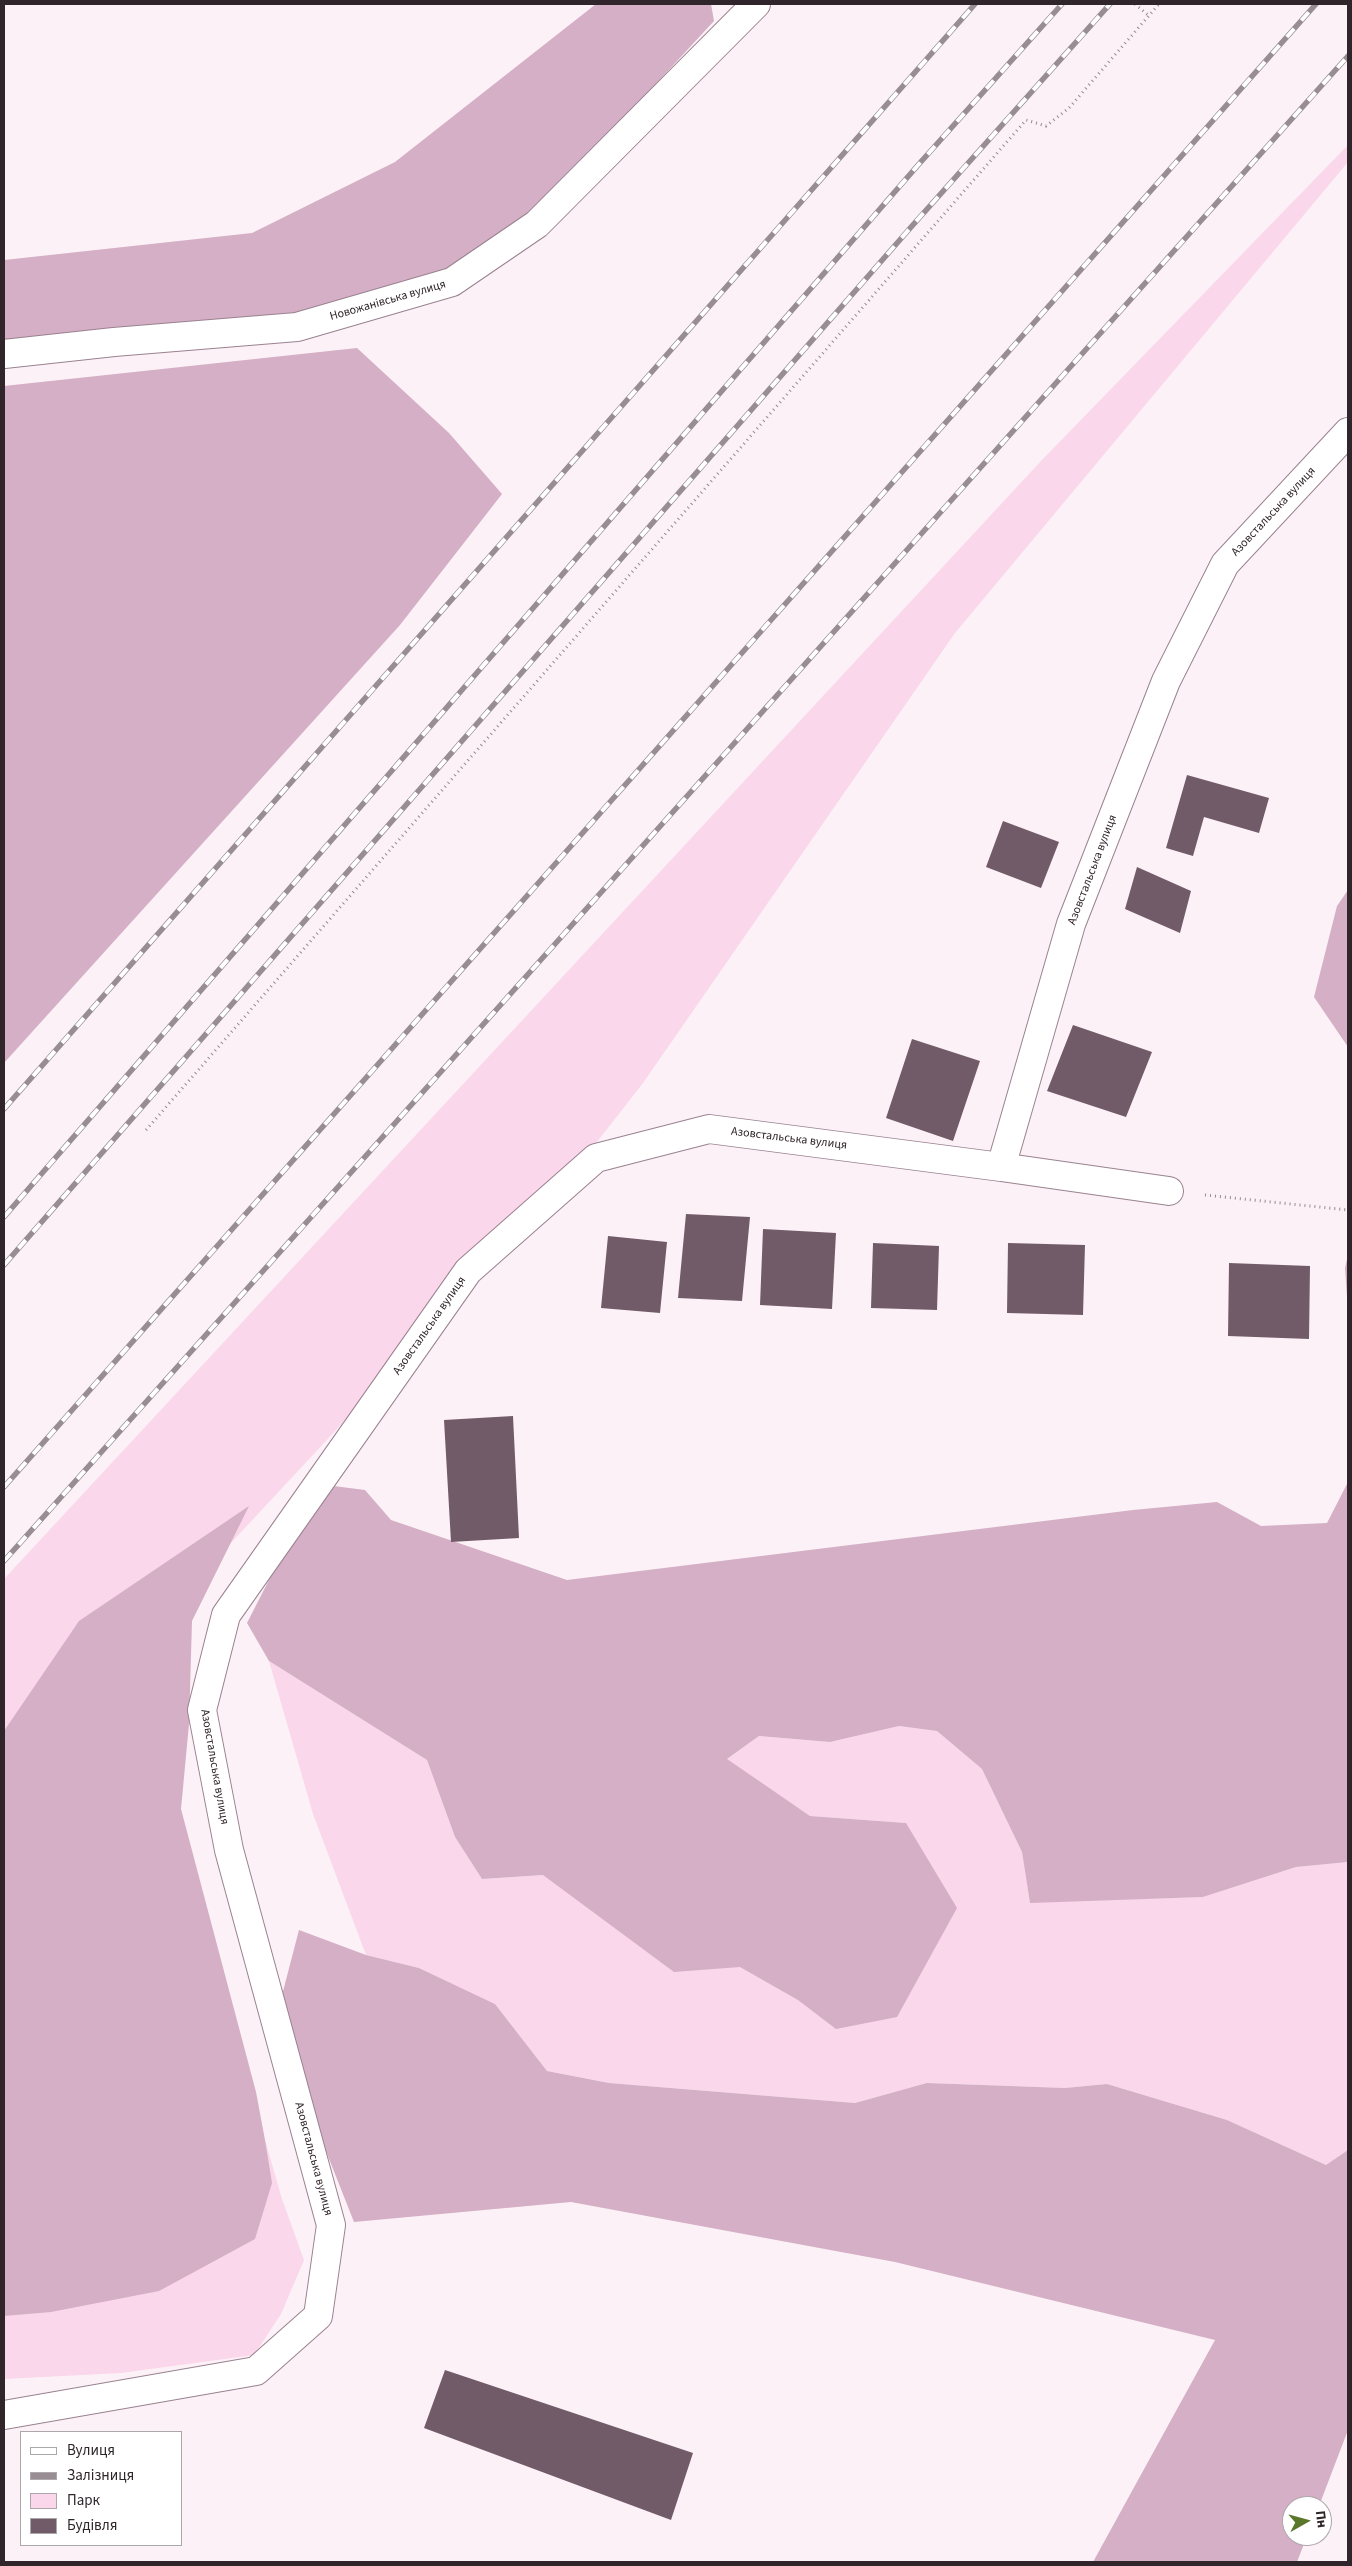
<!DOCTYPE html>
<html>
<head>
<meta charset="utf-8">
<style>
  body { margin:0 }
  #map { position:relative; width:1352px; height:2566px; overflow:hidden; background:#fcf1f7; font-family:"Source Sans 3",sans-serif }
  canvas { display:block }
  .frame { position:absolute; inset:0; border:5px solid #2f252a; pointer-events:none }
  .legend { position:absolute; left:20px; top:2431px; width:162px; height:115px; box-sizing:border-box; background:#fff; border:1px solid #aca8aa; margin:0; padding:6px 9px; list-style:none; font-size:15px; color:#2f252a }
  .legend li { display:flex; align-items:center; gap:10px; height:25px }
  .legend b { width:25px; border:1px solid #aca8aa }
  .north { position:absolute; left:1282px; top:2496px; width:50px; height:50px; box-sizing:border-box; background:#fff; border:1px solid #aca8aa; border-radius:50%; rotate:83deg; font-size:14px; font-weight:700; line-height:20px; text-align:center; color:#2f252a }
  .north::after { content:''; display:block; margin:auto; width:18px; height:22px; background:#5a772c; clip-path:polygon(50% 0,100% 100%,50% 72%,0 100%) }
</style>
</head>
<body>
<div id="map">
<canvas width="1352" height="2566"></canvas>
<div class="frame"></div>
<ul class="legend">
<li><b style="height:6px;background:#fff"></b>Вулиця</li>
<li><b style="height:6px;background:#988d93"></b>Залізниця</li>
<li><b style="height:14px;background:#fad7eb"></b>Парк</li>
<li><b style="height:14px;background:#725b68"></b>Будівля</li>
</ul>
<div class="north">Пн</div>
</div>
<script>
const ctx = document.querySelector('canvas').getContext('2d');
ctx.lineJoin = 'round';
function fill(path, color) { ctx.fillStyle = color; ctx.fill(path, 'evenodd'); }
const shape = rows => new Path2D(rows.map(r => 'M' + r).join(''));
function stroke(path, color, width, dash) { ctx.strokeStyle = color; ctx.lineWidth = width; ctx.lineCap = dash ? 'butt' : 'round'; ctx.setLineDash(dash || []); ctx.stroke(path); }
function write(font, color, halo, rows, align = 'center') {
  ctx.font = font + ' "Source Sans 3",sans-serif'; ctx.lineWidth = 5; ctx.setLineDash([]); ctx.textBaseline = 'middle'; ctx.strokeStyle = halo; ctx.fillStyle = color; for (const [text, x, y, turn = 0] of rows) {
    ctx.save(); ctx.translate(x, y); ctx.rotate((+turn || 0) * Math.PI / 180); ctx.textAlign = isNaN(turn) ? turn : align; if (halo) ctx.strokeText(text, 0, 0); ctx.fillText(text, 0, 0); ctx.restore();
  }
}
fill(shape([
  [1348,145,1348,162,955,633,643,1083,561,1188,204,1572,4,1731,4,1579,1041,461],
  [269,1661,427,1760,455,1837,482,1879,543,1875,906,1823,810,1816,726,1760,759,1736,830,1742,899,1726,937,1731,982,1769,1022,1852,1030,1902,1203,1897,1296,1867,1348,1862,1348,2150,1326,2165,1227,2120,1107,2084,1065,2088,928,2083,855,2103,609,2083,547,2071,495,2004,419,1968,366,1955,313,1814],
  [265,2140,282,2199,304,2260,281,2314,254,2355,121,2373,4,2379,4,2236]
]), '#fad7eb');
fill(shape([
  [596,4,711,4,714,21,509,243,357,310,4,357,4,260,252,233,395,162],
  [357,348,449,433,502,494,400,625,4,1063,4,386],
  [1348,890,1348,1047,1314,997,1337,906],
  [1348,1255,1348,1311,1345,1268],
  [1348,1482,1348,1862,1296,1867,1203,1897,1030,1903,1022,1852,982,1769,937,1731,899,1726,830,1742,759,1736,727,1759,810,1816,906,1823,957,1908,897,2017,836,2029,798,2000,740,1967,674,1972,543,1875,482,1879,455,1837,427,1760,269,1661,247,1623,318,1484,365,1490,391,1520,567,1580,1133,1510,1217,1502,1261,1526,1327,1523],
  [249,1506,192,1621,189,1724,181,1809,256,2092,265,2140,272,2183,255,2239,159,2291,51,2312,4,2316,4,1731,79,1621],
  [299,1930,366,1955,419,1968,495,2004,547,2071,609,2083,855,2103,927,2083,1065,2088,1107,2084,1227,2120,1326,2165,1348,2150,1348,2430,1319,2506,1292,2506,1292,2536,1307,2536,1297,2562,1093,2562,1215,2340,895,2262,571,2202,354,2222,275,2022]
]), '#d4afc5');
fill(shape([
  [1187,775,1269,798,1259,833,1204,817,1193,856,1166,848],
  [1003,821,1059,842,1041,888,986,867],
  [1137,867,1191,891,1180,933,1125,909],
  [1073,1025,1152,1052,1126,1117,1047,1091],
  [912,1039,980,1061,953,1141,886,1118],
  [686,1214,750,1217,742,1301,678,1298],
  [763,1229,836,1233,832,1309,760,1305],
  [608,1236,667,1242,660,1313,601,1308],
  [873,1243,939,1246,937,1310,871,1308],
  [1008,1243,1085,1245,1083,1315,1007,1313],
  [1229,1263,1310,1266,1309,1339,1228,1336],
  [513,1416,519,1538,451,1542,444,1420],
  [445,2370,693,2453,671,2520,424,2428]
]), '#725b68');
const minor = shape([
  [4,354,114,342,297,327,452,282,537,224,756,4],
  [1001,1167,1169,1191],
  [4,2415,256,2371,318,2316,331,2225,229,1850,202,1710,226,1615,468,1271,596,1158,709,1129,1001,1167,1071,924,1166,681,1225,564,1348,432]
]);
stroke(minor, '#9a8290', 30);
stroke(shape([
  [1135,4,1149,16],
  [146,1130,1026,120,1046,126,1069,108,1159,4],
  [1205,1195,1348,1210]
]), '#948a8f', 3, [1, 4]);
stroke(minor, '#fff', 28);
const rail = shape([
  [4,1109,975,4],
  [4,1217,919,164,1062,4],
  [4,1265,912,226,1110,4],
  [4,1487,1316,4],
  [4,1561,1348,56]
]);
stroke(rail, '#988d93', 5.5);
stroke(rail, '#fff', 4, [11]);
write('12px', '#2f252a', '#fff', [
  ["Новожанівська вулиця",388,301,-16],
  ["Азовстальська вулиця",1274,512,-47],
  ["Азовстальська вулиця",1093,870,-69],
  ["Азовстальська вулиця",789,1139,7],
  ["Азовстальська вулиця",430,1326,-55],
  ["Азовстальська вулиця",214,1767,80],
  ["Азовстальська вулиця",313,2159,75]
]);
</script>
</body>
</html>
